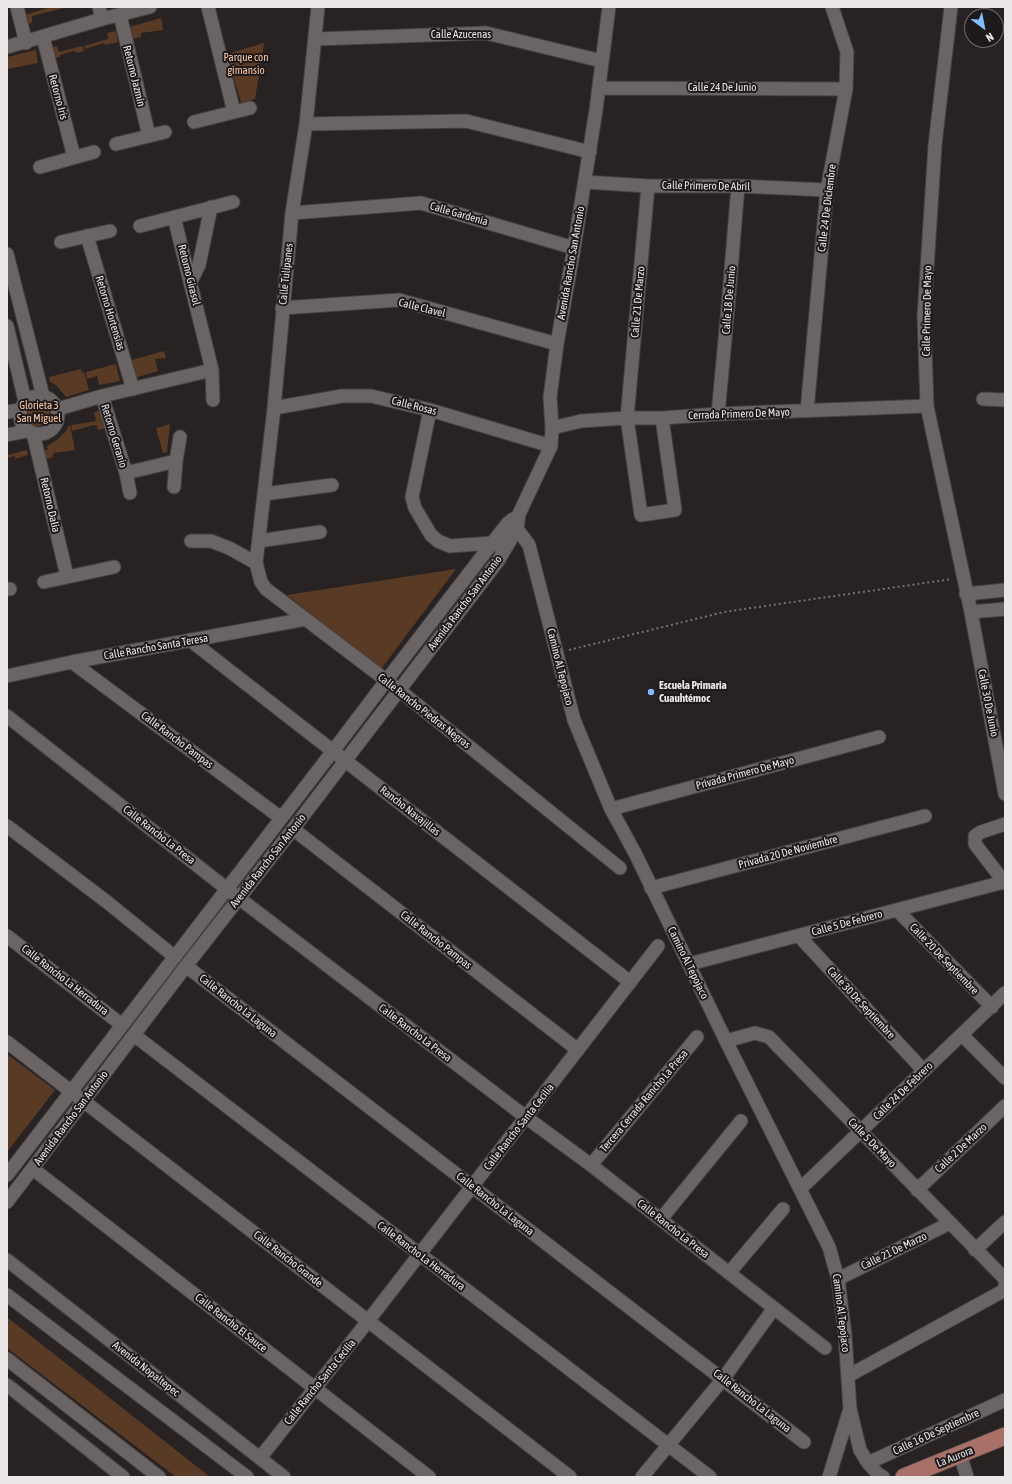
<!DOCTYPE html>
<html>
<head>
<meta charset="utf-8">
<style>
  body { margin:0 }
  #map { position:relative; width:1012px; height:1484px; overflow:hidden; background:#282223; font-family:"Asap Condensed",sans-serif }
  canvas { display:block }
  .frame { position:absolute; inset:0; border:8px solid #ebe7e7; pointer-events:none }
  .north { position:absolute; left:964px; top:8px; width:40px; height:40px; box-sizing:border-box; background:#1e191a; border:1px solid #706b6c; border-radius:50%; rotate:148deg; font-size:11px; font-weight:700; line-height:16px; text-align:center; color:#ebe7e7 }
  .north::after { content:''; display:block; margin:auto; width:14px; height:18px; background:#7fbdfa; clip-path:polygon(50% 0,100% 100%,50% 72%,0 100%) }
</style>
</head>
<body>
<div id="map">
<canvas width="1012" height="1484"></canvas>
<div class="frame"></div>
<div class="north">N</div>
</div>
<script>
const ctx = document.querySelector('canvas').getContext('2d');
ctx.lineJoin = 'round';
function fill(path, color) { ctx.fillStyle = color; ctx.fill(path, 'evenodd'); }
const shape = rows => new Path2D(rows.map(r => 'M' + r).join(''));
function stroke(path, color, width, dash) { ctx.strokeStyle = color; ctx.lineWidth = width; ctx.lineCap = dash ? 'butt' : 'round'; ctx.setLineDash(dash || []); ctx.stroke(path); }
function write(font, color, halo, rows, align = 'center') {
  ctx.font = font + ' "Asap Condensed",sans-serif'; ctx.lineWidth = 4; ctx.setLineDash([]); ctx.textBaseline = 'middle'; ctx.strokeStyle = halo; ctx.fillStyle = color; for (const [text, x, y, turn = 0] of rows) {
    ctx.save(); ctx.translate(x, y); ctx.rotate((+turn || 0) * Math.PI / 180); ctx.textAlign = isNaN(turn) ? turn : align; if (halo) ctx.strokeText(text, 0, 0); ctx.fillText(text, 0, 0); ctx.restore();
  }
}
fill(shape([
  [50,7,68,7,32,16,32,23,25,25,22,16],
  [161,18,163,30,141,33,141,37,132,39,129,27],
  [116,31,118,42,105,45,104,43,85,49,84,46,108,39,107,33],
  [264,43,255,99,241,103,227,54],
  [57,46,59,52,82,46,84,51,77,53,74,51,60,55,60,57,52,59,49,48],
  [36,50,38,63,7,69,7,57],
  [164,351,166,358,155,359,158,371,134,378,128,361],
  [116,364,120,381,99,385,97,376,87,379,86,372],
  [81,369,82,373,84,372,89,390,66,397,56,385,50,382,49,377],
  [36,399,45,401,51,405,52,417,42,426,32,427,25,417,28,405],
  [100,411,108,428,98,430,97,426,94,425,72,431,71,425,96,421,94,412],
  [170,424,167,452,163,453,156,428],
  [68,426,70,426,75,450,53,453,53,457,43,460,42,450,48,450,47,446,58,439,67,430],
  [27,450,28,455,15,459,15,456,7,458,7,455],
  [456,569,381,669,287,595],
  [7,1054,55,1090,7,1152],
  [7,1317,210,1477,176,1477,7,1348]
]), '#593a24');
const minor = shape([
  [17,7,26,43],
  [99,7,102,19],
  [208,7,234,112],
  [318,7,306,124,292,213,274,408,256,563,261,582,266,589,399,690,620,868],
  [951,7,935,145,924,316,927,406,971,612,1005,794],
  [120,15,149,136],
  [43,37,74,157],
  [316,39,486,33,602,61],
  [7,47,102,19,150,7],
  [599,88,846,89],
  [194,122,250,108],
  [306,124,466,121,590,152],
  [116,144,165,132],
  [40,167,94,152],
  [585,182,648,186,738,186,827,190],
  [648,186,627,418,641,515,675,510,662,418],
  [292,213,421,203,574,248],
  [174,217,212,370],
  [140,226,233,202],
  [87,236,133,389],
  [61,242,110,231],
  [7,254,43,396],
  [191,281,199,265,211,207],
  [282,308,399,300,557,344],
  [7,326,25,401],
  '20 415a19 19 0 1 1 38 0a19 19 0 1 1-38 0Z',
  [102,396,126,473,130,493],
  [983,399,1005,400],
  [274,408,342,396,371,396,430,410,551,446],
  [58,409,102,396,212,370,213,400],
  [430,410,412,497,415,508,431,535,438,541,450,546,492,543,496,545],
  [807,411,827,190,846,89,847,52,832,7],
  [7,412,20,410],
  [718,414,728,307,738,186],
  [552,428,581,421,627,418,662,418,718,414,927,406],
  [33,433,67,576],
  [7,435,27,431],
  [126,473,176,461],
  [174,487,176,461,180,437],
  [264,494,332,485],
  [507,524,517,529,529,545,574,720,611,809,636,855,726,1041,829,1247,838,1279,845,1335,850,1409,860,1450,868,1463,878,1474,883,1477],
  [191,541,211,541,229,548,256,563],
  [259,541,320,532],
  [44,582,114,567],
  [7,589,10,589],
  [966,594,1005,590],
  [971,612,1005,609],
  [190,640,630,982],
  [72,662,281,818],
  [7,676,72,662,306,619],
  [7,716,227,889,527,1118,591,1165,825,1348],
  [611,809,879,737],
  [1005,824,981,832,975,836,975,844,1005,883],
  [7,826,107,902,175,957],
  [293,829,578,1050],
  [651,888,925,816],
  [897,910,992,1007],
  [7,936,122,1025],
  [799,936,924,1071],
  [689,964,1004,882],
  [186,966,804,1442],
  [134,1035,710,1477],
  [962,1035,1005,1078],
  [726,1041,755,1033,769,1037,1005,1279,1005,1282],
  [7,1042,570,1477],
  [591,1165,697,1037],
  [33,1169,429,1477],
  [7,1175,333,751,386,681,507,524,513,519],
  [800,1189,1005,993],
  [917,1190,1005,1106],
  [7,1202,186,966,293,829,498,561,517,529,519,514,551,446,552,428,550,397,557,344,574,248,596,110,609,7],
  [661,1219,741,1121],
  [975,1250,1005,1222],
  [7,1260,284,1477],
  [729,1273,783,1209],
  [838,1279,950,1223],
  [7,1295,247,1477],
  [7,1359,159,1477],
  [848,1376,1003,1291,1005,1286],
  [7,1385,123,1477],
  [960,1454,967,1477],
  [260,1458,368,1321,658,946],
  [868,1463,1005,1400],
  [642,1477,723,1379,774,1308],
  [829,1477,850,1409]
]);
const major = shape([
  [904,1477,1005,1436]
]);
stroke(minor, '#454141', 15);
stroke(major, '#454141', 19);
stroke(shape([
  [569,650,724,612,952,579]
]), '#777272', 2, [2, 3]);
stroke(minor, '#6b6465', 13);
stroke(major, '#a87067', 17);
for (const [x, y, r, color] of [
  [651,692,4,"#7fbdfa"]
]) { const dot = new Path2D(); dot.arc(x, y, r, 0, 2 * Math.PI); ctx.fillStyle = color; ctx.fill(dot); stroke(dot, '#1e191a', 1.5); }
write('11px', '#ebe7e7', '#1e191a', [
  ["Calle Azucenas",461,35],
  ["Retorno Jazmín",134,76,76],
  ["Calle 24 De Junio",722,88],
  ["Retorno Iris",58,97,75],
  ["Calle Primero De Abril",706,186,1],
  ["Calle 24 De Diciembre",827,208,-83],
  ["Calle Gardenia",459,214,16],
  ["Avenida Rancho San Antonio",571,263,-80],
  ["Calle Tulipanes",286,274,-84],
  ["Retorno Girasol",189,275,76],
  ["Calle 18 De Junio",729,300,-85],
  ["Calle 21 De Marzo",638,302,-85],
  ["Calle Clavel",422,308,14],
  ["Calle Primero De Mayo",927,311,-89],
  ["Retorno Hortensias",110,313,73],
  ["Calle Rosas",414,406,14],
  ["Cerrada Primero De Mayo",739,414,-2],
  ["Retorno Geranio",114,436,73],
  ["Retorno Dalia",50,505,77],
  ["Avenida Rancho San Antonio",465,603,-53],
  ["Calle Rancho Santa Teresa",156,647,-10],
  ["Camino Al Tepojaco",560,667,76],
  ["Calle 30 De Junio",988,703,79],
  ["Calle Rancho Piedras Negras",424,711,38],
  ["Calle Rancho Pampas",177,740,37],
  ["Privada Primero De Mayo",745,773,-15],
  ["Rancho Navajillas",410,811,38],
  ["Calle Rancho La Presa",159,835,38],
  ["Privada 20 De Noviembre",788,852,-15],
  ["Avenida Rancho San Antonio",268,861,-52],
  ["Calle 5 De Febrero",847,923,-15],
  ["Calle Rancho Pampas",436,940,38],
  ["Calle 20 De Septiembre",944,959,46],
  ["Camino Al Tepojaco",688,963,64],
  ["Calle Rancho La Herradura",65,980,38],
  ["Calle 30 De Septiembre",861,1003,47],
  ["Calle Rancho La Laguna",238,1006,38],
  ["Calle Rancho La Presa",415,1033,37],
  ["Calle 24 De Febrero",903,1091,-44],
  ["Tercera Cerrada Rancho La Presa",644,1101,-50],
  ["Avenida Rancho San Antonio",71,1118,-53],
  ["Calle Rancho Santa Cecilia",519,1127,-52],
  ["Calle 5 De Mayo",872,1143,46],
  ["Calle 2 De Marzo",961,1148,-43],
  ["Calle Rancho La Laguna",495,1204,38],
  ["Calle Rancho La Presa",673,1229,38],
  ["Calle 21 De Marzo",894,1251,-26],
  ["Calle Rancho La Herradura",421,1256,37],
  ["Calle Rancho Grande",288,1259,38],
  ["Camino Al Tepojaco",841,1313,83],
  ["Calle Rancho El Sauce",231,1323,38],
  ["Avenida Nopaltepec",146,1369,38],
  ["Calle Rancho Santa Cecilia",320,1382,-51],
  ["Calle Rancho La Laguna",752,1401,38],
  ["Calle 16 De Septiembre",936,1432,-25],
  ["La Aurora",955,1457,-22]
]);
write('11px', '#fbcaaa', '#1e191a', [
  ["Parque con",246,58],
  ["gimansio",246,71],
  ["Glorieta 3",39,406],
  ["San Miguel",39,419]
]);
write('bold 11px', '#ebe7e7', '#1e191a', [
  ["Escuela Primaria",659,686],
  ["Cuauhtémoc",659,699]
], 'left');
</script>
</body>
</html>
